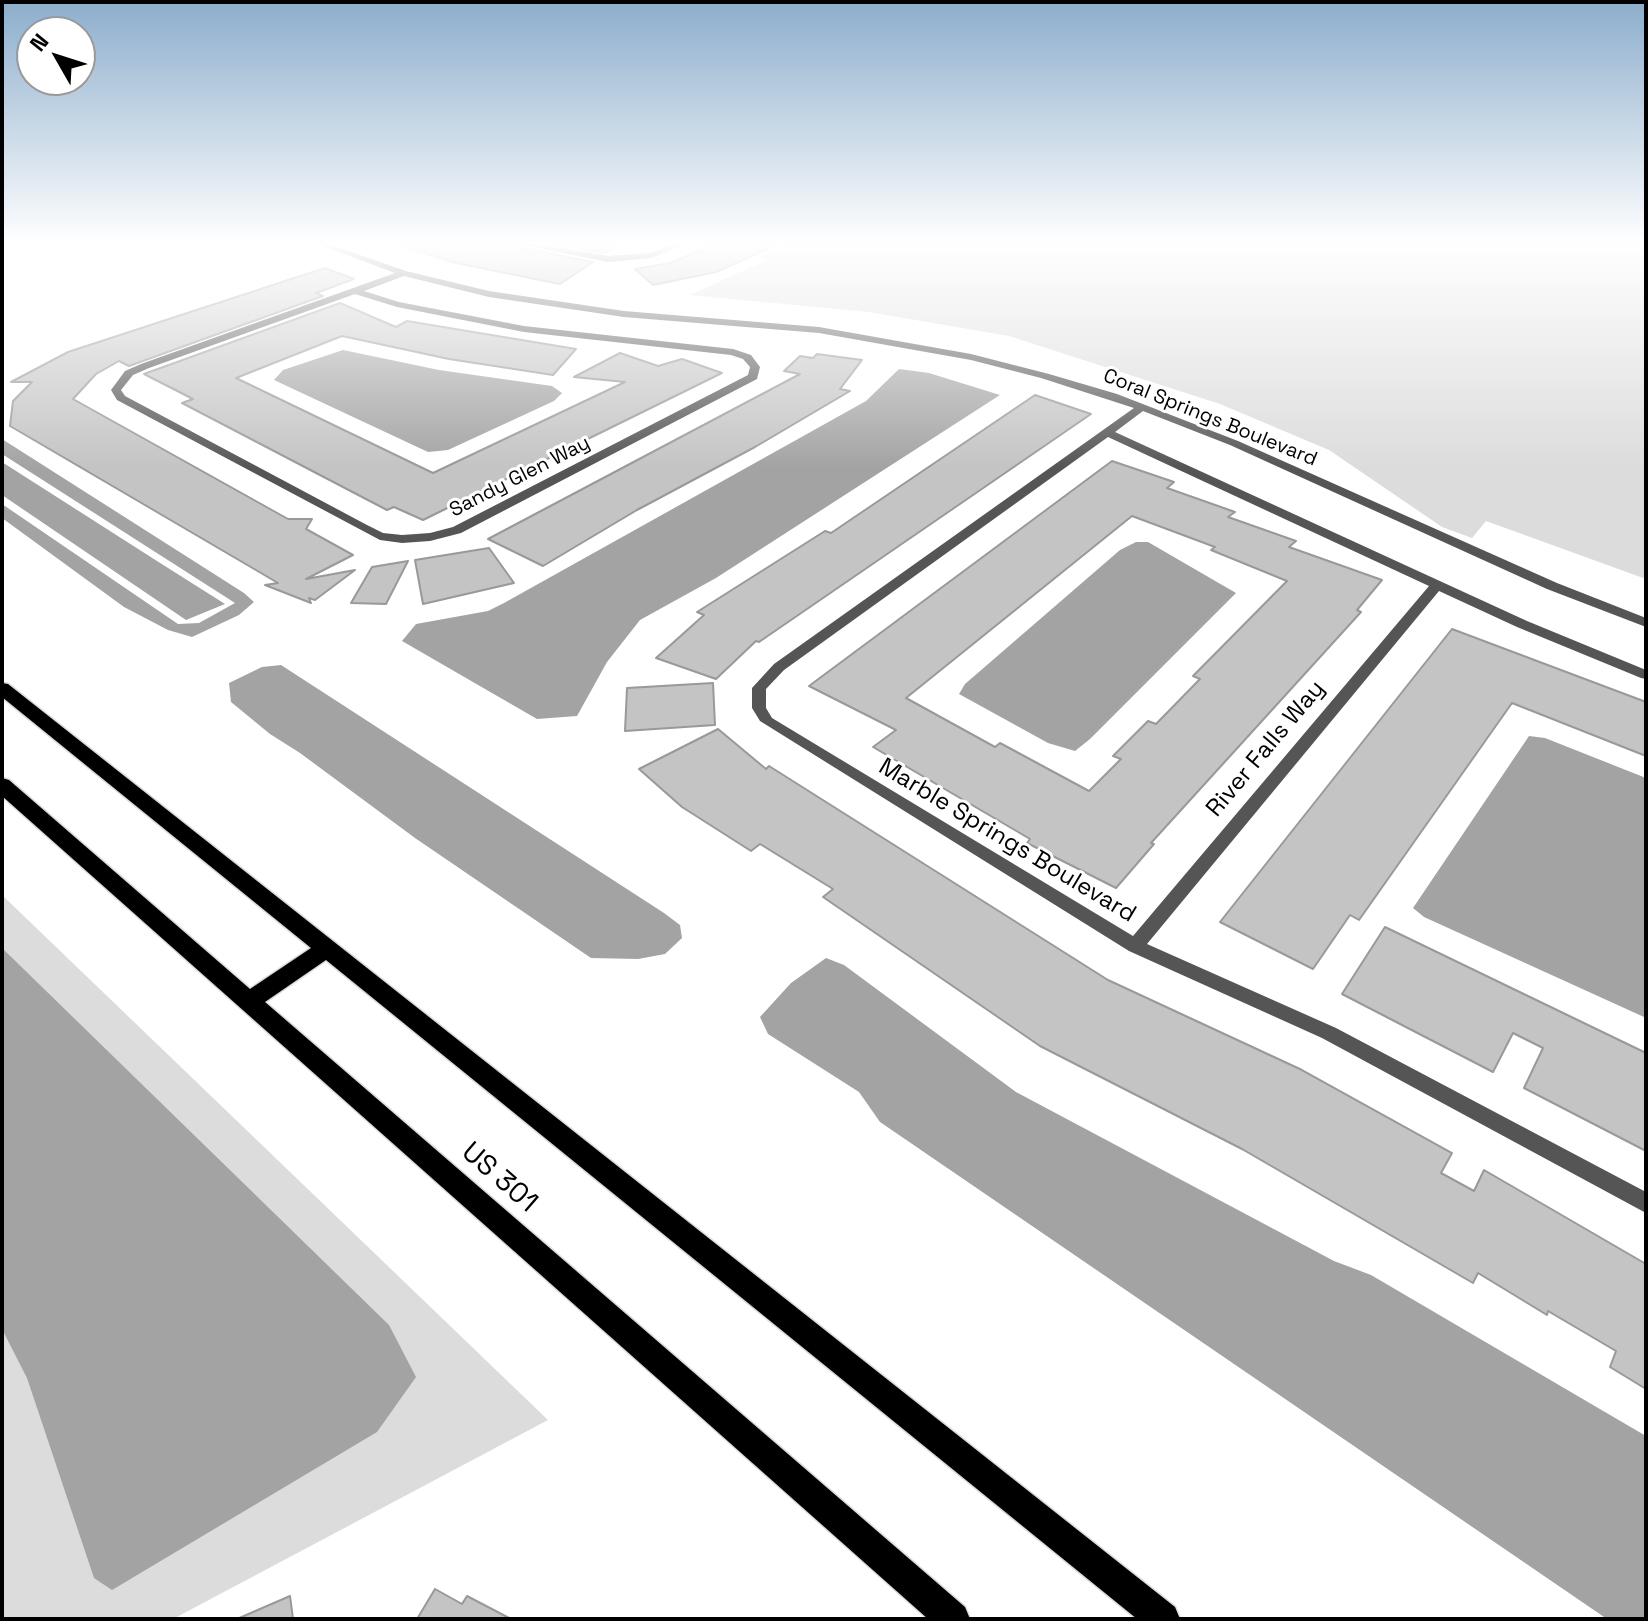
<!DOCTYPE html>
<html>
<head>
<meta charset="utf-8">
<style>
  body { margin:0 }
  #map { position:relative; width:1648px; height:1621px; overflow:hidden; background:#fff; font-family:"Space Grotesk",sans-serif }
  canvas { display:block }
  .frame { position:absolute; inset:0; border:4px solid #000; pointer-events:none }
  .north { position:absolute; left:16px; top:16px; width:80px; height:80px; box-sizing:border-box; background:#fff; border:2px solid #999; border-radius:50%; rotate:309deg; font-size:22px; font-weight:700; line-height:32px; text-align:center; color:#000 }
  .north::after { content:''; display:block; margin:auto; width:28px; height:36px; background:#000; clip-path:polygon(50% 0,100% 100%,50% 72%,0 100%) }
</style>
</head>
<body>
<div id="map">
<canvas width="1648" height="1621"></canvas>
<div class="frame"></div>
<div class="north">N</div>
</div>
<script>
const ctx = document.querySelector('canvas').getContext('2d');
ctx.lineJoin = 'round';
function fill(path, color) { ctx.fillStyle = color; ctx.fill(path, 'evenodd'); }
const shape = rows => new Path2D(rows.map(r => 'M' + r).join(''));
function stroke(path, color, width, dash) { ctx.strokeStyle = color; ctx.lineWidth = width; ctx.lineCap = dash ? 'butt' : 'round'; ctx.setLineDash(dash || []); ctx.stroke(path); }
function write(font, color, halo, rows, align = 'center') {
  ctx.font = font + ' "Space Grotesk",sans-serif'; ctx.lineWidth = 6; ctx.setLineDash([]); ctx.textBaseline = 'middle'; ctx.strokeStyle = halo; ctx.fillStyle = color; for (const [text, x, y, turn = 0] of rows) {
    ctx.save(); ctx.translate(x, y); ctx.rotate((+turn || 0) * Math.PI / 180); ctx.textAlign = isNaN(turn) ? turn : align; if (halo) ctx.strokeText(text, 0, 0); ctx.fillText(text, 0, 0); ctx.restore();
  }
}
fill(shape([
  [795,242,1646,242,1646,579,1486,521,1472,538,1442,527,1329,450,1220,404,1009,336,869,312,690,295,767,260,760,257],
  [2,895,548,1420,173,1619,2,1619]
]), '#dcdcdc');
fill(shape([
  [343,350,439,370,552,386,562,393,554,401,448,450,428,452,274,380,283,370],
  [899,369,929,373,1000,395,716,578,640,620,607,662,577,716,537,719,402,641,416,624,488,611,504,603,866,401],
  [2,439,244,593,254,602,239,615,192,637,168,630,124,607,2,518,2,504,178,624,199,623,235,603,2,454],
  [2,462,157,561,225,604,186,620,2,495],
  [1136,542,1148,542,1236,593,1090,739,1075,751,1048,743,959,694,965,684,1120,550],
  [281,665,664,913,680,925,682,938,665,954,638,959,591,958,415,838,300,753,270,734,231,702,229,683,262,667],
  [1529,736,1545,738,1646,778,1644,1017,1424,917,1413,908],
  [2,948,389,1325,416,1377,377,1432,112,1590,94,1578,27,1378,2,1329],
  [826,958,844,965,1016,1092,1334,1261,1371,1275,1646,1436,1646,1619,1607,1619,880,1122,859,1092,768,1034,760,1017,791,983]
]), '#a3a3a3');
const building = shape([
  [402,242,505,242,507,245,593,262,560,284,456,263,401,246,402,242],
  [539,242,623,242,606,253,539,242],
  [720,242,783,242,716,272,653,285,635,269,670,263,720,242],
  [325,268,354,279,316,293,323,296,129,366,119,361,96,374,73,399,288,519,312,519,306,529,353,555,306,579,355,570,315,600,309,598,311,603,265,585,278,583,10,426,13,401,32,382,11,382,68,352,325,268],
  [340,303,396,327,407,321,576,349,553,375,449,359,342,336,236,378,433,473,625,382,574,377,620,353,658,366,682,359,722,373,423,520,394,507,387,510,182,403,193,399,144,374,340,303],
  [817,354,862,360,840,389,850,391,755,447,637,510,543,566,488,539,800,374,784,371,800,356,813,358,817,354],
  [1035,395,1091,414,759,642,756,641,716,679,656,658,704,615,697,612,825,531,831,533,1035,395],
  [1112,461,1174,482,1167,488,1235,512,1228,517,1296,541,1289,547,1382,580,1357,610,1361,612,1151,843,1154,844,1116,888,1027,843,1030,839,873,747,896,730,809,686,1112,461],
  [1132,516,1215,547,1211,550,1287,581,1193,676,1200,679,1156,724,1148,721,1113,756,1121,759,1089,791,1000,743,995,747,906,698,1132,516],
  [489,548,514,583,423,604,415,560,489,548],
  [408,561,386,604,351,603,372,567,408,561],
  [1452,629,1646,702,1646,756,1512,703,1359,920,1350,915,1313,969,1220,922,1452,629],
  [713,683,715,725,625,731,627,688,713,683],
  [718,729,766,769,769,766,1108,980,1302,1070,1452,1153,1441,1173,1474,1191,1484,1170,1646,1264,1646,1389,1610,1367,1616,1351,1548,1311,1547,1315,1478,1273,1473,1283,1242,1149,1040,1046,823,897,833,889,760,844,751,851,682,807,639,769,718,729],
  [1385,927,1646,1053,1646,1151,1524,1088,1543,1048,1513,1033,1493,1072,1342,994,1385,927],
  [435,1589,462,1604,467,1596,511,1619,417,1619,435,1589],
  [290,1596,293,1619,237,1619,290,1596]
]);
fill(building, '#c4c4c4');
stroke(building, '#999', 2);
const primary = shape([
  [2,683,8,684,1175,1607,1180,1619,1137,1619,326,960,265,1002,965,1607,970,1619,928,1619,2,796,2,778,9,780,250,989,311,948,2,697,2,683]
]);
stroke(primary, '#dbdbdb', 3);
fill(shape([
  [312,242,323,242,406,271,489,291,624,311,819,327,971,354,1049,374,1117,394,1238,441,1557,583,1646,618,1646,627,1547,589,1230,445,1143,411,1115,432,1527,621,1646,670,1646,679,1641,678,1517,627,1439,591,1147,944,1336,1028,1646,1192,1646,1213,1322,1038,1129,951,760,721,752,708,752,688,774,664,1134,408,1041,378,971,360,819,333,624,317,489,297,404,276,364,291,399,302,524,326,733,349,751,355,760,367,757,379,461,533,430,541,402,543,380,540,117,400,111,390,125,371,141,364,395,273,312,242],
  [355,294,397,307,524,332,731,355,743,359,750,367,748,375,453,527,430,533,402,535,383,533,367,525,125,396,121,390,133,375,149,368,355,294],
  [1108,437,1429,586,1133,936,772,718,766,708,766,689,784,670,1108,437],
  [508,242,524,242,608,256,650,253,680,242,691,242,651,258,608,262,508,242]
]), '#555');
fill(primary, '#000');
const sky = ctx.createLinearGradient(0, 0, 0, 468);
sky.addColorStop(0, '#8cadcc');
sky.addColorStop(0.52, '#fff');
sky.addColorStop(1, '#ffffff00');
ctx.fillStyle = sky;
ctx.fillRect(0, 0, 1648, 468);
write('20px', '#000', '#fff', [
  ["Coral Springs Boulevard",1210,418,22],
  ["Sandy Glen Way",520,477,-27]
]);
write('24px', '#000', '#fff', [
  ["River Falls Way",1266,749,-50],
  ["Marble Springs Boulevard",1007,841,31]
]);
write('28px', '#000', '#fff', [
  ["US 301",499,1178,41]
]);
</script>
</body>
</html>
